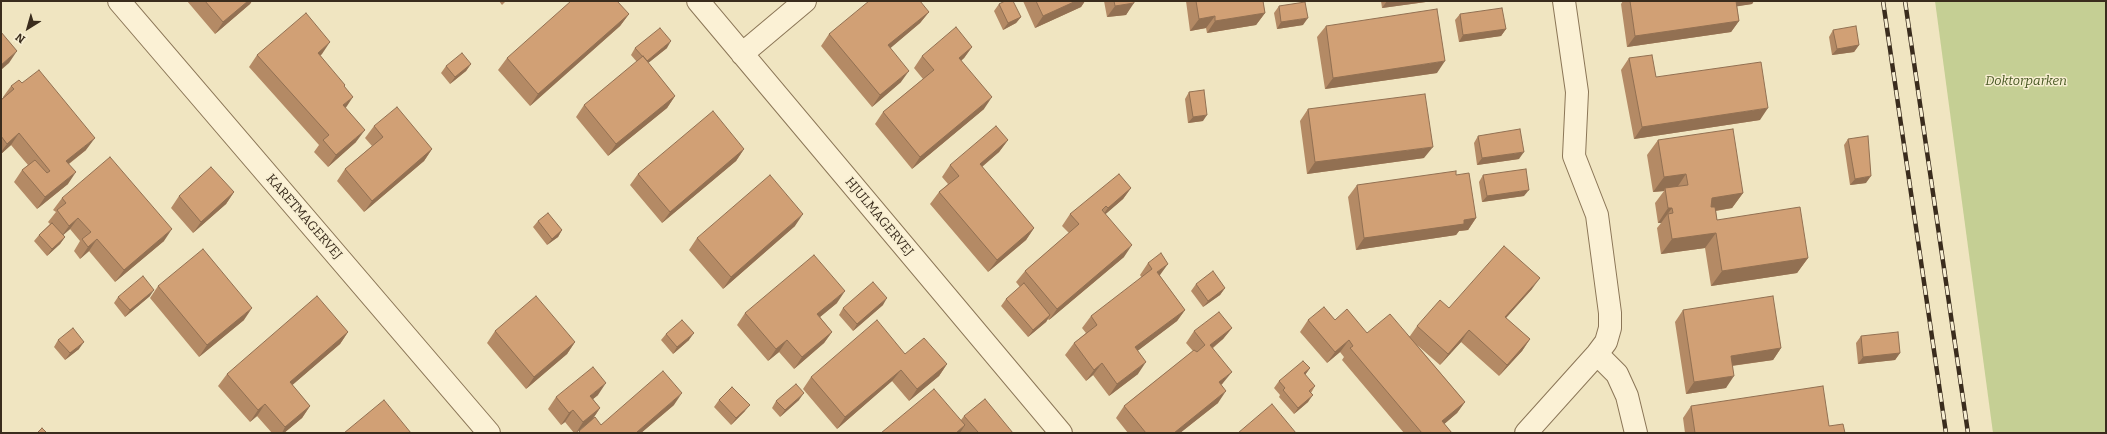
<!DOCTYPE html>
<html>
<head>
<meta charset="utf-8">
<style>
  body { margin:0 }
  #map { position:relative; width:2107px; height:434px; overflow:hidden; background:#f0e5c1; font-family:Bitter,serif }
  canvas { display:block }
  .frame { position:absolute; inset:0; border:2px solid #3a2c1d; pointer-events:none }
  .north { position:absolute; left:8px; top:8px; width:40px; height:40px; -webkit-text-stroke:3px #f7eed1; paint-order:stroke; rotate:217deg; font-size:11px; font-weight:700; line-height:16px; text-align:center; color:#3a2c1d }
  .north::after { content:''; display:block; margin:auto; width:14px; height:18px; background:#3a2c1d; clip-path:polygon(50% 0,100% 100%,50% 72%,0 100%) }
</style>
</head>
<body>
<div id="map">
<canvas width="2107" height="434"></canvas>
<div class="frame"></div>
<div class="north">N</div>
</div>
<script>
const ctx = document.querySelector('canvas').getContext('2d');
ctx.lineJoin = 'round';
function fill(path, color) { ctx.fillStyle = color; ctx.fill(path, 'evenodd'); }
const shape = rows => new Path2D(rows.map(r => 'M' + r).join(''));
function stroke(path, color, width, dash) { ctx.strokeStyle = color; ctx.lineWidth = width; ctx.lineCap = dash ? 'butt' : 'round'; ctx.setLineDash(dash || []); ctx.stroke(path); }
function write(font, color, halo, rows, align = 'center') {
  ctx.font = font + ' Bitter,serif'; ctx.lineWidth = 3; ctx.setLineDash([]); ctx.textBaseline = 'middle'; ctx.strokeStyle = halo; ctx.fillStyle = color; for (const [text, x, y, turn = 0] of rows) {
    ctx.save(); ctx.translate(x, y); ctx.rotate((+turn || 0) * Math.PI / 180); ctx.textAlign = isNaN(turn) ? turn : align; if (halo) ctx.strokeText(text, 0, 0); ctx.fillText(text, 0, 0); ctx.restore();
  }
}
fill(shape([
  [1935,1,2106,1,2106,433,1993,433]
]), '#c5cf94');
const street = shape([
  [119,1,489,433],
  [698,1,1061,433],
  [742,54,805,1],
  [1597,354,1617,374,1627,396,1636,433],
  [1526,433,1597,354,1606,342,1610,328,1610,313,1597,215,1574,156,1577,92,1564,1]
]);
stroke(street, '#8b7657', 24);
stroke(street, '#fbf1d5', 22);
const rail = shape([
  [1883,1,1946,433],
  [1905,1,1968,433]
]);
stroke(rail, '#3a2c1d', 4.5);
stroke(rail, '#f7eed1', 3, [9]);
fill(shape([
  [187,1,252,1,250,4,215,34],
  [499,1,506,1,502,5],
  [1023,1,1085,1,1081,7,1035,28],
  [1104,1,1134,1,1126,15,1107,17],
  [1186,1,1263,1,1265,13,1256,25,1207,33,1206,28,1190,31],
  [1381,1,1433,1,1382,8],
  [1623,1,1754,1,1752,4,1737,6,1739,21,1731,32,1627,47,1621,4],
  [999,4,1021,17,1016,23,1003,30,994,11],
  [1279,6,1303,25,1277,29,1274,13],
  [929,12,920,23,890,48,901,82,872,107,821,46,829,34],
  [629,14,620,26,530,106,498,70,507,58],
  [1460,14,1506,29,1501,36,1459,42,1455,20],
  [1326,26,1437,73,1325,89,1317,37],
  [1833,30,1859,45,1854,52,1832,55,1829,37],
  [972,47,964,58,961,61,984,109,912,169,875,124,883,112,923,79,914,68,922,56],
  [635,48,667,48,648,63,675,96,667,108,608,156,576,117,584,105,637,62,631,55],
  [322,54,320,55,344,87,345,108,356,142,328,167,314,152,319,145,249,67,257,55],
  [1629,58,1656,77,1760,120,1634,139,1621,70],
  [471,64,466,71,450,84,441,73,446,66],
  [22,83,86,150,69,164,68,184,37,209,14,182,22,170,28,165,11,145,1,154,1,100,3,98,3,97,11,86],
  [1189,92,1203,121,1188,123,1185,99],
  [1308,109,1424,158,1307,174,1300,121],
  [374,126,432,149,424,161,364,212,337,181,345,169,372,146,365,138],
  [1478,136,1519,159,1477,165,1474,143],
  [1848,139,1866,183,1850,185,1844,145],
  [1008,140,999,152,982,167,1034,228,1026,240,988,272,930,204,939,192,948,184,942,177,950,165],
  [1658,140,1743,193,1732,208,1716,211,1717,220,1808,258,1797,273,1711,286,1705,248,1661,254,1657,228,1661,223,1658,223,1655,203,1664,191,1653,192,1647,155],
  [744,149,736,161,662,223,630,185,638,174],
  [1456,175,1476,218,1468,230,1459,231,1456,235,1356,250,1348,197,1357,185],
  [1483,175,1524,196,1482,202,1479,182],
  [1131,188,1123,199,1105,214,1124,257,1049,320,1048,319,1046,322,1028,337,1001,306,1006,299,1020,287,1016,282,1025,271,1069,233,1062,226,1070,214],
  [234,192,226,204,193,233,171,208,179,196],
  [62,198,164,241,115,282,89,251,80,259,74,251,80,241,70,229,63,235,65,237,60,244,47,256,34,241,39,235,50,224,48,222,56,212,53,210],
  [538,221,562,230,558,237,547,245,533,227],
  [795,226,723,289,689,250,697,238],
  [1148,263,1160,276,1185,310,1177,321,1137,351,1138,374,1109,396,1093,375,1086,381,1065,355,1074,343,1086,333,1082,328,1091,316,1142,278,1140,275],
  [1196,284,1225,288,1220,295,1203,307,1191,291],
  [158,286,244,320,199,357,150,298],
  [1532,289,1506,318,1530,339,1522,351,1499,376,1461,342,1440,365,1417,345,1465,402,1457,413,1444,424,1452,433,1404,433,1342,360,1344,357,1340,352,1327,363,1300,332,1308,320,1335,320,1367,333,1410,336,1417,326,1449,308],
  [150,296,125,317,114,303,118,297],
  [837,303,820,317,832,332,824,343,794,369,779,352,768,361,737,325,745,313],
  [883,305,853,331,839,315,843,308],
  [1683,310,1781,348,1773,360,1732,366,1726,388,1686,394,1675,322],
  [1232,328,1223,339,1213,348,1223,383,1221,385,1218,403,1180,433,1128,433,1116,418,1124,406,1193,351,1186,343,1194,331],
  [495,331,575,342,567,354,526,389,487,343],
  [348,332,340,344,292,385,310,406,302,418,284,433,272,433,257,416,250,422,218,386,227,374],
  [666,334,689,340,673,354,661,340],
  [1861,336,1900,353,1895,360,1858,364,1856,343],
  [58,340,79,349,65,360,54,347],
  [905,354,947,364,939,376,909,401,892,381,837,429,803,389,811,377],
  [1310,368,1305,375,1315,386,1311,393,1308,402,1294,414,1279,397,1280,395,1274,388,1279,381],
  [598,395,593,399,600,408,592,420,601,425,674,405,641,433,578,433,579,431,588,423,576,433,574,433,565,422,561,425,548,409,556,397],
  [719,400,745,411,731,425,714,407],
  [799,400,780,417,772,408,776,401],
  [1691,406,1829,426,1845,433,1685,433,1683,418],
  [964,416,1013,433,881,433,961,420]
]), '#b48a65');
fill(shape([
  [248,1,252,1,250,4,215,34,223,22],
  [1076,1,1085,1,1081,7,1035,28,1043,16],
  [1387,1,1433,1,1382,8],
  [1732,1,1754,1,1752,4,1727,8],
  [1134,3,1126,15,1107,17,1115,6],
  [929,12,920,23,880,57,888,45],
  [1265,13,1256,25,1207,33,1215,21],
  [629,14,620,26,530,106,538,94],
  [1215,16,1206,28,1190,31,1199,19],
  [1021,17,1016,23,1003,30,1008,23],
  [1308,18,1303,25,1277,29,1281,22],
  [1739,21,1731,32,1627,47,1635,36],
  [1506,29,1501,36,1459,42,1463,35],
  [671,41,667,48,642,68,646,62],
  [330,42,322,54,309,65,318,53],
  [1859,45,1854,52,1832,55,1837,49],
  [972,47,964,58,951,69,959,58],
  [17,51,9,63,1,70,1,65],
  [1445,61,1437,73,1325,89,1333,78],
  [471,64,466,71,450,84,455,77],
  [909,71,901,82,872,107,880,95],
  [675,96,667,108,608,156,616,144],
  [353,97,345,109,343,105],
  [992,97,984,109,912,169,920,157],
  [1768,108,1760,120,1634,139,1642,127],
  [1207,115,1203,121,1188,123,1193,117],
  [365,130,356,142,328,167,336,155],
  [19,133,11,145,1,154,1,152,7,144],
  [95,138,86,150,58,172,66,161],
  [1008,140,999,152,971,176,980,164],
  [1433,147,1424,158,1307,174,1315,162],
  [432,149,424,161,364,212,372,201],
  [744,149,736,161,662,223,670,212],
  [1524,152,1519,159,1477,165,1482,158],
  [76,172,68,184,37,209,45,197],
  [1686,174,1676,189,1665,188,1664,191,1653,192,1664,177],
  [1871,176,1866,183,1850,185,1855,179],
  [1131,188,1123,199,1100,219,1108,208],
  [1529,190,1524,196,1482,202,1487,196],
  [234,192,226,204,193,233,201,222],
  [1743,193,1732,208,1701,213,1712,198],
  [1668,208,1672,208,1661,223,1658,223],
  [803,214,795,226,723,289,731,277],
  [78,218,70,229,61,237,69,226],
  [1476,218,1468,230,1459,231,1456,235,1356,250,1364,238],
  [1034,228,1026,240,988,272,997,260],
  [172,229,164,241,115,282,124,270],
  [562,230,558,237,547,245,552,239],
  [1716,233,1705,248,1661,254,1672,239],
  [65,237,60,244,47,256,52,249],
  [97,239,89,251,80,259,88,247],
  [1132,245,1124,257,1049,320,1057,309],
  [1808,258,1797,273,1711,286,1722,271],
  [1168,264,1160,275,1149,284,1157,272],
  [1540,278,1532,289,1496,329,1505,317],
  [1225,288,1220,295,1203,307,1208,301],
  [154,290,150,296,125,317,130,310],
  [845,291,837,303,809,326,817,314],
  [887,298,883,305,853,331,857,324],
  [252,308,244,320,199,357,207,345],
  [1185,310,1177,321,1127,359,1135,347],
  [1050,315,1046,322,1028,337,1033,330],
  [1232,328,1223,339,1202,356,1210,345],
  [1469,330,1461,342,1440,365,1448,354],
  [348,332,340,344,282,394,290,382],
  [832,332,824,343,794,369,802,357],
  [694,333,689,340,673,354,677,347],
  [1530,339,1522,351,1499,376,1507,365],
  [787,340,779,352,768,361,776,349],
  [1349,340,1340,352,1327,363,1335,352],
  [84,342,79,349,65,360,70,353],
  [575,342,567,354,526,389,534,377],
  [1781,348,1773,360,1722,367,1731,356],
  [1900,353,1895,360,1858,364,1863,357],
  [1146,362,1138,374,1109,396,1117,384],
  [1102,363,1093,375,1086,381,1094,370],
  [947,364,939,376,909,401,917,389],
  [1310,368,1305,375,1304,373],
  [901,370,892,381,837,429,845,417],
  [1232,372,1223,383,1211,394,1219,382],
  [1734,376,1726,388,1686,394,1694,382],
  [606,383,598,395,582,408,590,396],
  [1226,391,1218,403,1180,433,1174,433],
  [682,393,674,405,641,433,636,433],
  [804,393,799,400,780,417,785,410],
  [1313,395,1308,402,1294,414,1298,408],
  [1465,402,1457,413,1434,433,1442,421],
  [265,404,257,416,250,422,258,410],
  [750,405,745,411,731,425,736,418],
  [310,406,302,418,284,433,282,433,285,427],
  [600,408,592,420,576,433,583,422],
  [573,410,565,422,561,425,569,413],
  [965,425,960,433,956,433]
]), '#927052');
const building = shape([
  [205,1,248,1,223,22,205,1],
  [571,1,617,1,629,14,538,94,507,58,571,1],
  [869,1,920,1,929,12,888,45,909,71,880,95,829,34,869,1],
  [1005,1,1013,1,1021,17,1008,23,999,4,1005,1],
  [1036,1,1076,1,1043,16,1036,1],
  [1114,1,1134,1,1134,3,1115,6,1114,1],
  [1196,1,1263,1,1265,13,1215,21,1215,16,1199,19,1196,1],
  [1630,1,1736,1,1739,21,1635,36,1630,1],
  [1305,2,1308,18,1281,22,1279,6,1305,2],
  [1502,8,1506,29,1463,35,1460,14,1502,8],
  [1437,9,1445,61,1333,78,1326,26,1437,9],
  [306,13,330,42,318,53,345,85,344,86,353,97,343,105,365,130,336,155,323,140,329,135,257,55,306,13],
  [1856,26,1859,45,1837,49,1833,30,1856,26],
  [956,27,972,47,959,58,992,97,920,157,883,112,934,70,922,56,956,27],
  [660,28,671,41,647,61,643,56,643,57,635,48,660,28],
  [1,32,17,51,1,65,1,32],
  [462,53,471,64,455,77,446,66,462,53],
  [1652,55,1656,77,1761,62,1768,108,1642,127,1629,58,1652,55],
  [643,56,675,96,616,144,584,105,643,56],
  [39,70,95,138,66,161,76,172,45,197,22,170,35,160,47,173,50,171,19,133,7,144,1,136,1,100,14,89,11,86,19,80,22,83,39,70],
  [1204,90,1207,115,1193,117,1189,92,1204,90],
  [1425,94,1433,147,1315,162,1308,109,1425,94],
  [397,107,432,149,372,201,345,169,383,137,374,126,397,107],
  [713,111,744,149,670,212,638,174,713,111],
  [996,126,1008,140,980,164,1034,228,997,260,939,192,959,176,950,165,996,126],
  [1520,129,1524,152,1482,158,1478,136,1520,129],
  [1733,129,1743,193,1712,198,1711,207,1715,207,1717,220,1800,207,1808,258,1722,271,1716,233,1672,239,1668,214,1673,213,1672,208,1668,208,1665,188,1688,185,1686,174,1664,177,1658,140,1733,129],
  [1868,136,1871,176,1855,179,1848,139,1868,136],
  [110,157,172,229,124,270,97,239,88,247,82,239,91,232,78,218,69,226,57,210,66,203,62,198,110,157],
  [211,167,234,192,201,222,179,196,211,167],
  [1526,169,1529,190,1487,196,1483,175,1526,169],
  [1456,171,1456,175,1469,173,1476,218,1464,220,1464,224,1364,238,1357,185,1456,171],
  [1119,174,1131,188,1108,208,1106,206,1102,210,1132,245,1057,309,1025,271,1079,224,1070,214,1119,174],
  [770,175,803,214,731,277,697,238,770,175],
  [548,213,562,230,552,239,538,221,548,213],
  [52,223,65,237,52,249,39,235,52,223],
  [1504,246,1540,278,1505,317,1530,339,1507,365,1469,330,1448,354,1417,326,1440,300,1449,308,1504,246],
  [203,249,252,308,207,345,158,286,203,249],
  [1161,253,1168,264,1157,272,1185,310,1135,347,1146,362,1117,384,1102,363,1094,370,1074,343,1097,325,1091,316,1152,269,1148,263,1161,253],
  [814,255,845,291,817,314,832,332,802,357,787,340,776,349,745,313,814,255],
  [1213,271,1225,288,1208,301,1196,284,1213,271],
  [143,276,154,290,130,310,118,297,143,276],
  [873,282,887,298,857,324,843,308,873,282],
  [1024,283,1050,315,1033,330,1006,299,1024,283],
  [317,296,348,332,290,382,310,406,285,427,265,404,258,410,227,374,317,296],
  [536,296,575,342,534,377,495,331,536,296],
  [1773,296,1781,348,1731,356,1734,376,1694,382,1683,310,1773,296],
  [1324,307,1335,320,1347,309,1367,333,1390,314,1465,402,1442,421,1452,433,1422,433,1350,348,1353,346,1349,340,1335,352,1308,320,1324,307],
  [1219,312,1232,328,1210,345,1232,372,1219,382,1226,391,1174,433,1146,433,1124,406,1194,350,1197,352,1205,345,1194,331,1219,312],
  [682,320,694,333,677,347,666,334,682,320],
  [877,320,905,354,924,338,947,364,917,389,901,370,845,417,811,377,877,320],
  [73,328,84,342,70,353,58,340,73,328],
  [1898,332,1900,353,1863,357,1861,336,1898,332],
  [1303,361,1310,368,1304,373,1315,386,1309,391,1313,395,1298,408,1283,390,1285,388,1279,381,1303,361],
  [593,367,606,383,590,396,600,408,583,422,573,410,569,413,556,397,593,367],
  [663,371,682,393,637,432,639,433,581,433,579,431,595,417,601,425,663,371],
  [796,384,804,393,785,410,776,401,796,384],
  [1823,386,1829,426,1843,424,1845,433,1695,433,1691,406,1823,386],
  [732,387,750,405,736,418,719,400,732,387],
  [934,389,965,425,956,433,881,433,934,389],
  [985,399,1013,433,976,433,978,432,964,416,985,399],
  [384,400,411,433,344,433,384,400],
  [1272,404,1296,433,1238,433,1272,404],
  [42,428,47,433,37,433,42,428]
]);
fill(building, '#d1a075');
stroke(building, '#927052', 1);
write('italic 13px', '#475722', '#f7eed1', [
  ["Doktorparken",2026,81]
]);
write('13px', '#3a2c1d', '#f7eed1', [
  ["KARETMAGERVEJ",304,217,49],
  ["HJULMAGERVEJ",879,217,50]
]);
</script>
</body>
</html>
